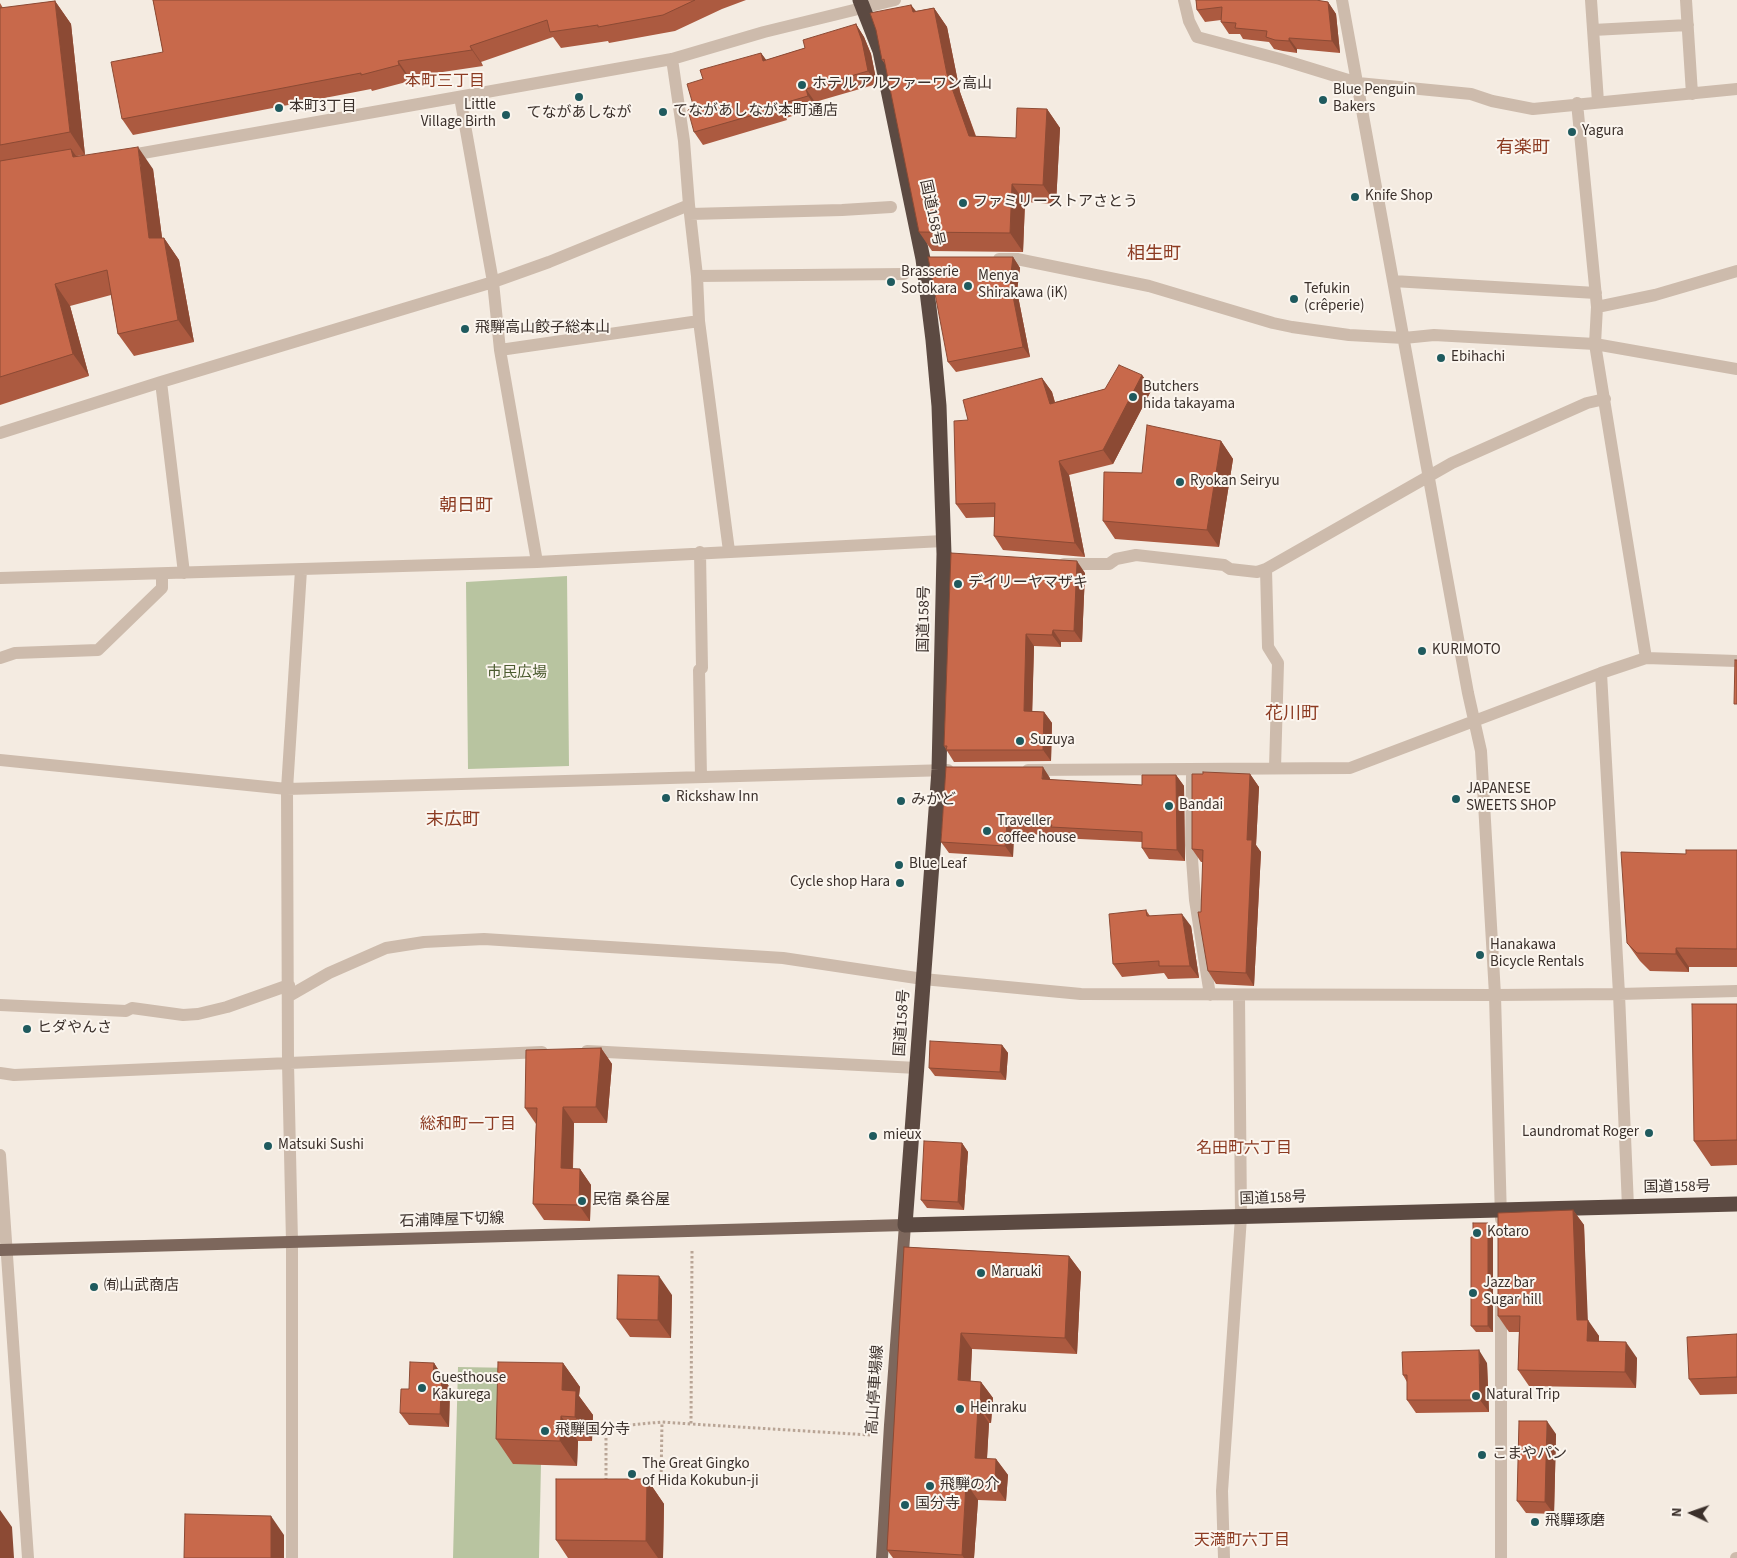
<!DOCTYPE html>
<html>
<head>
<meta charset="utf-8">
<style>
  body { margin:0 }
  #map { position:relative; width:1737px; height:1558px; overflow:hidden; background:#f4ebe1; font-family:"Source Sans 3",sans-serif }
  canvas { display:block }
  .north { position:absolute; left:1667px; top:1488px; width:50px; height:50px; -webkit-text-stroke:4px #fbf5ee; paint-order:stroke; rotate:273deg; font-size:14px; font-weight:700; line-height:20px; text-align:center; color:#3b302b }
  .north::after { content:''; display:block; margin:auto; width:18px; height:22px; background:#3b302b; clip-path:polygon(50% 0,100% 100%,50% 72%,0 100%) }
</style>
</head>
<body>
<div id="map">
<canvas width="1737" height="1558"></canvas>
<div class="north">N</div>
</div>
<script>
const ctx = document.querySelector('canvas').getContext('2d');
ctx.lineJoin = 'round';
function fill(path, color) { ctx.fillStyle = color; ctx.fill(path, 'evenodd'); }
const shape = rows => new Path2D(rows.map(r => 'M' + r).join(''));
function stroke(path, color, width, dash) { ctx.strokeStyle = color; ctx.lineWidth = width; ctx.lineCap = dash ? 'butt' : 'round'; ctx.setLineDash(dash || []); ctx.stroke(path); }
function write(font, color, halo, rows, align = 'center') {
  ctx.font = font + ' "Source Sans 3","Noto Sans JP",sans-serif'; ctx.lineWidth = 4; ctx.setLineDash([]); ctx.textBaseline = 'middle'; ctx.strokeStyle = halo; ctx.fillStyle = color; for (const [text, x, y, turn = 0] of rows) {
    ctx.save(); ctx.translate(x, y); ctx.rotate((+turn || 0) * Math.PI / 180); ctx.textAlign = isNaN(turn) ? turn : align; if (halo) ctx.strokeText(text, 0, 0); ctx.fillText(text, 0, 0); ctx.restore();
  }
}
fill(shape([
  [567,576,569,766,468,769,466,582],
  [458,1367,516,1368,513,1463,541,1464,539,1558,453,1558]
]), '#b8c4a0');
stroke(shape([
  [692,1251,691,1424,870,1435],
  [598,1428,662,1422,691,1424],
  [606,1428,606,1481],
  [661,1482,662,1422]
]), '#b9a596', 3, [2.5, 2.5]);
stroke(shape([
  [1184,0,1189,21,1197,37,1280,59,1358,83,1471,94,1492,101,1533,109,1737,89],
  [1342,0,1468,693,1481,751,1495,995,1501,1219],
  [1591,0,1598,102],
  [1686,0,1692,94],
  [1593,30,1688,25],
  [672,59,684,141,689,205,697,276,699,321,729,551],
  [460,97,493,282,500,350,537,562],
  [1577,103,1597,307,1595,344,1646,658],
  [126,156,672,59,764,32,895,0],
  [690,214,842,210,891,207],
  [999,259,1017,259,1149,286,1273,323,1292,327,1349,335,1404,338,1434,335,1595,344,1737,369],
  [697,276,904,274],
  [1393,281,1596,293],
  [1597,307,1655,295,1737,271],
  [500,350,699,321],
  [161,382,184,573],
  [0,433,161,382,493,282,549,262,689,205],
  [700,552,702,668,699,670,701,777],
  [1064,564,1109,564,1116,559,1136,555,1224,565,1230,569,1257,572,1266,569,1452,463,1587,403,1605,399],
  [1266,569,1268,647,1278,663,1275,768],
  [0,578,537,562,943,541],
  [0,658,15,653,98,650,162,588,162,574],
  [1601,673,1619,994,1628,1207],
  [0,760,287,789,948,770],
  [1028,770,1350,768,1601,673,1646,658,1737,661],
  [1192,776,1191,845,1195,900,1210,995],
  [289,996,329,973,386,948,424,942,484,939,783,958,923,979,1081,994,1495,995,1619,994,1737,991],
  [0,1005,126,1011,132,1008,183,1015,198,1014,227,1007,289,985],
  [587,1051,917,1068],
  [0,1073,14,1075,542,1052],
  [0,1155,28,1558],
  [1501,1304,1501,1558],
  [292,1558,292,1242,288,1063,287,789,301,570],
  [1224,1558,1222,1491,1241,1217,1239,995],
  [1736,1558,1737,1558]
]), '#cdbbac', 12);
stroke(shape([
  [0,1250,905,1225,890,1425,882,1558]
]), '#7d675c', 12);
stroke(shape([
  [860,0,880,51,923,259,933,340,939,406,944,554,939,770,905,1225,1737,1204]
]), '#5c4a42', 15);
fill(shape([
  [153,0,746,0,722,9,675,31,609,43,608,41,561,48,553,37,481,62,483,66,409,77,410,81,372,91,371,89,133,135,122,119,163,52],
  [1196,0,1322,1,1328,2,1336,14,1340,53,1297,49,1297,53,1283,51,1274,49,1269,42,1243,39,1240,34,1229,34,1221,22,1221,20,1205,22,1197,10],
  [55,1,71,24,85,155,77,156,153,169,162,238,164,238,179,260,194,342,134,356,118,334,111,295,70,306,89,376,0,405,0,3,3,8],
  [911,5,916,11,934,8,947,27,960,92,976,136,1016,138,1047,109,1060,128,1056,204,1025,202,1023,252,932,251,919,232,886,65,882,60],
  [856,24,864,37,871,54,877,84,815,102,817,108,786,118,787,120,703,145,694,132,694,108,703,79,761,53,766,60,805,48],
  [1013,257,1020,268,1017,291,1030,357,956,372,948,362],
  [1142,375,1152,389,1113,464,1069,475,1085,557,1003,550,994,536,994,517,966,518,956,504,968,420,1042,378,1052,392,1055,402,1105,389],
  [1221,441,1233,459,1219,547,1115,539,1103,521,1142,473],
  [951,553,1085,573,1082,642,1061,642,1061,647,1034,646,1032,711,1044,712,1052,723,1051,761,954,762,944,746],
  [1250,774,1259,787,1256,845,1261,852,1254,986,1216,984,1208,971,1201,912,1203,862,1201,862,1192,849],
  [1176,775,1184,786,1185,861,1149,859,1142,848,1142,842,1059,838,1058,836,1014,833,1013,857,949,853,941,842,1050,778,1050,780,1142,785],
  [1737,850,1737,967,1689,967,1689,972,1650,971,1640,961,1627,943,1686,854],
  [1146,910,1150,916,1191,926,1199,978,1168,979,1164,973,1122,977,1113,964],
  [1737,1004,1737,1165,1711,1166,1694,1141],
  [1002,1045,1008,1053,1006,1080,935,1076,929,1068],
  [601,1048,612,1064,607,1123,574,1123,573,1169,580,1169,591,1185,590,1221,544,1220,533,1204,536,1124,525,1108],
  [962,1143,968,1152,964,1210,927,1208,921,1200],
  [1573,1210,1584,1225,1587,1320,1599,1336,1599,1341,1637,1358,1636,1388,1529,1386,1518,1370,1519,1332,1509,1332,1498,1316],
  [1488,1223,1493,1229,1493,1332,1476,1332,1471,1326,1473,1237],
  [904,1247,1069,1256,1081,1272,1077,1354,972,1349,970,1381,981,1382,993,1398,991,1423,989,1423,987,1459,996,1459,1008,1475,1006,1501,978,1500,974,1558,893,1558,887,1550],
  [672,1295,671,1338,630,1337,617,1319],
  [1737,1334,1737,1394,1700,1395,1689,1379],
  [434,1363,450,1388,449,1427,409,1425,400,1413,409,1389],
  [563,1363,580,1387,579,1396,593,1415,592,1441,578,1441,577,1466,513,1464,496,1439],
  [1487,1363,1489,1412,1416,1413,1407,1400,1407,1382,1403,1375],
  [1556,1434,1554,1514,1526,1513,1517,1501],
  [647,1479,664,1504,663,1558,568,1558,556,1540]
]), '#ac5a40');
fill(shape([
  [55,1,71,24,85,155,70,132],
  [1328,2,1336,14,1340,53,1332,41],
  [911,5,924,23,913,12],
  [934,8,947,27,960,92,982,155,969,136,947,74],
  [856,24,864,37,871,54,877,84,868,71],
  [1289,38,1297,49,1297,53,1289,41],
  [470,46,481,62,483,66,472,50],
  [761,53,770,65,763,61],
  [398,61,409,77,410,81,399,65],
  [806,89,815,102,817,108,808,96],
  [777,105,786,118,787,120,778,108],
  [1047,109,1060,128,1056,204,1043,185],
  [138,147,153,169,165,260,149,238],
  [71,149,87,171,73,157],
  [1012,184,1025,202,1023,252,1010,233],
  [164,238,179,260,194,342,178,320],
  [1013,257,1020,268,1017,291,1030,357,1023,347,1010,281],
  [55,284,70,306,89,376,73,354],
  [1142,375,1152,389,1113,464,1103,450],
  [1042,378,1052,392,1059,418,1050,404],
  [1221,441,1233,459,1219,547,1207,530],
  [1059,461,1069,475,1085,557,1075,543],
  [1077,561,1085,573,1082,642,1074,631],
  [1053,630,1061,642,1061,647,1052,635],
  [1026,634,1034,646,1032,722,1024,711],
  [1044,712,1052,723,1051,761,1043,750],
  [1043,767,1050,778,1050,790,1042,779],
  [1250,774,1259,787,1256,845,1261,852,1254,986,1246,973,1247,840],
  [1176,775,1184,786,1185,861,1177,850],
  [1007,823,1014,833,1013,857,1005,846],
  [1182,914,1191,926,1199,978,1190,966],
  [1676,948,1689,967,1689,972,1676,954],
  [1002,1045,1008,1053,1006,1080,1000,1072],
  [601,1048,612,1064,607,1123,596,1107],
  [563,1107,574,1123,572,1184,561,1168],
  [962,1143,968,1152,964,1210,958,1202],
  [580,1169,591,1185,590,1221,579,1205],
  [1573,1210,1584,1225,1588,1323,1588,1320,1599,1336,1598,1357,1587,1341,1577,1320],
  [1488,1223,1493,1229,1493,1332,1488,1326],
  [1069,1256,1081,1272,1077,1354,1065,1338],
  [659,1276,672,1295,671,1338,658,1320],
  [961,1333,972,1349,970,1397,958,1380],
  [1626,1342,1637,1358,1636,1388,1625,1372],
  [1479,1350,1487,1363,1489,1412,1480,1400],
  [434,1363,450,1388,449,1427,440,1414,433,1375],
  [563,1363,580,1387,579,1396,593,1415,592,1441,575,1417,562,1390],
  [981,1382,993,1398,991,1423,980,1407],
  [978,1407,989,1423,986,1474,975,1458],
  [561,1416,578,1441,577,1466,560,1441],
  [1547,1421,1556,1434,1554,1514,1545,1502],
  [996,1459,1008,1475,1006,1501,995,1485],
  [647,1479,664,1504,663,1558,658,1558,646,1541],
  [966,1483,978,1500,974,1558,964,1558,962,1555],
  [0,1510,12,1527,14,1558,0,1558],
  [271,1516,284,1535,284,1558,271,1558]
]), '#8c4a34');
const building = shape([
  [153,0,695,0,663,15,598,27,598,25,550,32,547,20,470,46,472,50,398,61,399,65,361,75,361,73,122,119,111,62,163,52,153,0],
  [1196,0,1316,0,1328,2,1332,41,1289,38,1289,41,1275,40,1266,37,1267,31,1235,28,1236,23,1221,22,1222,7,1197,10,1196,0],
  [55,1,70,132,0,145,0,8,55,1],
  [911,5,913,12,934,8,947,74,969,136,1016,138,1017,108,1047,109,1043,185,1012,184,1010,233,919,232,884,59,882,60,876,30,870,13,911,5],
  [856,24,862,41,868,71,806,89,808,96,777,105,778,108,694,132,688,110,694,108,687,84,703,79,700,70,761,53,763,61,805,48,803,40,856,24],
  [138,147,149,238,164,238,178,320,118,334,107,270,55,284,73,354,0,377,0,161,71,149,73,157,138,147],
  [928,257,1013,257,1010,281,1023,347,948,362,928,257],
  [1119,365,1142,375,1103,450,1059,461,1075,543,994,536,995,503,956,504,954,421,968,420,963,400,1042,378,1050,404,1105,389,1119,365],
  [1147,425,1221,441,1207,530,1103,521,1104,472,1142,473,1147,425],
  [951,553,1077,561,1074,631,1053,630,1052,635,1026,634,1024,711,1044,712,1043,750,946,750,947,746,944,746,951,553],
  [1735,660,1737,660,1737,704,1734,704,1735,660],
  [946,767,1043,767,1042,779,1142,785,1142,775,1176,775,1177,850,1142,848,1142,832,1051,827,1052,825,1007,823,1005,846,941,842,946,767],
  [1203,772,1250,774,1247,840,1252,840,1246,973,1208,971,1198,912,1201,912,1203,850,1192,849,1192,774,1203,774,1203,772],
  [1686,850,1737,850,1737,949,1676,948,1676,954,1637,953,1627,943,1621,852,1686,854,1686,850],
  [1146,910,1147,916,1182,914,1190,966,1159,966,1159,961,1113,964,1109,914,1146,910],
  [1692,1004,1737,1004,1737,1140,1694,1141,1692,1004],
  [930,1041,1002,1045,1000,1072,929,1068,930,1041],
  [601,1048,596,1107,563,1107,561,1168,580,1169,579,1205,533,1204,537,1108,525,1108,526,1050,601,1048],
  [924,1141,962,1143,958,1202,921,1200,924,1141],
  [1573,1210,1577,1320,1588,1320,1587,1341,1626,1342,1625,1372,1518,1370,1520,1316,1498,1316,1498,1213,1573,1210],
  [1473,1223,1488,1223,1488,1326,1471,1326,1471,1237,1473,1237,1473,1223],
  [904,1247,1069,1256,1065,1338,961,1333,958,1380,981,1382,980,1407,978,1407,975,1458,996,1459,995,1485,966,1483,962,1555,887,1550,904,1247],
  [618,1275,659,1276,658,1320,617,1319,618,1275],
  [1737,1334,1737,1377,1689,1379,1687,1337,1737,1334],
  [1479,1350,1480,1400,1407,1400,1407,1375,1403,1375,1402,1352,1479,1350],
  [410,1362,434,1363,433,1375,442,1375,440,1414,400,1413,401,1389,409,1389,410,1362],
  [498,1362,563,1363,562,1390,576,1391,575,1417,561,1416,560,1441,496,1439,498,1362],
  [1519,1421,1547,1421,1545,1502,1517,1501,1519,1421],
  [556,1479,647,1479,646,1541,556,1540,556,1479],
  [185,1514,271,1516,271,1558,184,1558,185,1514]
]);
fill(building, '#c8694b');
stroke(building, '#8c4a34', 1);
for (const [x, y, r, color] of [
  [802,85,5,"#1f5a5e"],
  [579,97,5,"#1f5a5e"],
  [1323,100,5,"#1f5a5e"],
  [279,108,5,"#1f5a5e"],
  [663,112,5,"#1f5a5e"],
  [506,115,5,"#1f5a5e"],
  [1572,132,5,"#1f5a5e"],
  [1355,197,5,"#1f5a5e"],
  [963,203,5,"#1f5a5e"],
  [891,282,5,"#1f5a5e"],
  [968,286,5,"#1f5a5e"],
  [1294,299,5,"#1f5a5e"],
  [465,329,5,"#1f5a5e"],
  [1441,358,5,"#1f5a5e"],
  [1133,397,5,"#1f5a5e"],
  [1180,482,5,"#1f5a5e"],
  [958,584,5,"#1f5a5e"],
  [1422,651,5,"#1f5a5e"],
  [1020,741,5,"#1f5a5e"],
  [666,798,5,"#1f5a5e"],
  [1456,799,5,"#1f5a5e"],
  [901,801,5,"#1f5a5e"],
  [1169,806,5,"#1f5a5e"],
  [987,831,5,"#1f5a5e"],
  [899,865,5,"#1f5a5e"],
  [900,883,5,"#1f5a5e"],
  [1480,955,5,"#1f5a5e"],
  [27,1029,5,"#1f5a5e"],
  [1649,1133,5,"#1f5a5e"],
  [873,1136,5,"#1f5a5e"],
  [268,1146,5,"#1f5a5e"],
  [582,1201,5,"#1f5a5e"],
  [1477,1233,5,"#1f5a5e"],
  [981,1273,5,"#1f5a5e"],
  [94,1287,5,"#1f5a5e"],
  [1473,1293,5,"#1f5a5e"],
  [422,1388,5,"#1f5a5e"],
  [1476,1396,5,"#1f5a5e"],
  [960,1409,5,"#1f5a5e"],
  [545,1431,5,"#1f5a5e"],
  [1482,1455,5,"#1f5a5e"],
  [632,1474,5,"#1f5a5e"],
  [930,1486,5,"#1f5a5e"],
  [905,1505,5,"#1f5a5e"],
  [1535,1522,5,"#1f5a5e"]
]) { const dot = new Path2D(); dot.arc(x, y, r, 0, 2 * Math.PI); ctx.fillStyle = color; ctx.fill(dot); stroke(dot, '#fbf5ee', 2); }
write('15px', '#3b302b', '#fbf5ee', [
  ["ホテルアルファーワン高山",812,85],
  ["Blue Penguin",1333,91],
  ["Bakers",1333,108],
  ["Little",496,106,"right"],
  ["Village Birth",496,123,"right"],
  ["本町3丁目",289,108],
  ["てながあしなが本町通店",673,112],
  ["てながあしなが",579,114,"center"],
  ["Yagura",1582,132],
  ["Knife Shop",1365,197],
  ["ファミリーストアさとう",973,203],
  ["Brasserie",901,273],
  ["Sotokara",901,290],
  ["Menya",978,277],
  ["Shirakawa (iK)",978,294],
  ["Tefukin",1304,290],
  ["(crêperie)",1304,307],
  ["飛騨高山餃子総本山",475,329],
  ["Ebihachi",1451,358],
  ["Butchers",1143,388],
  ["hida takayama",1143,405],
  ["Ryokan Seiryu",1190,482],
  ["デイリーヤマザキ",968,584],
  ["KURIMOTO",1432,651],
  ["Suzuya",1030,741],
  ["JAPANESE",1466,790],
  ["SWEETS SHOP",1466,807],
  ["Rickshaw Inn",676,798],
  ["みかど",911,801],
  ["Bandai",1179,806],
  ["Traveller",997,822],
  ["coffee house",997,839],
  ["Blue Leaf",909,865],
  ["Cycle shop Hara",890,883,"right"],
  ["Hanakawa",1490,946],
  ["Bicycle Rentals",1490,963],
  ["ヒダやんさ",37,1029],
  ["Laundromat Roger",1639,1133,"right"],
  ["mieux",883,1136],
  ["Matsuki Sushi",278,1146],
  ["民宿 桑谷屋",592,1201],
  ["Kotaro",1487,1233],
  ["Maruaki",991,1273],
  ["Jazz bar",1483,1284],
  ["Sugar hill",1483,1301],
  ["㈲山武商店",104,1287],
  ["Guesthouse",432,1379],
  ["Kakurega",432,1396],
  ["Natural Trip",1486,1396],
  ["Heinraku",970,1409],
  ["飛騨国分寺",555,1431],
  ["こまやパン",1492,1455],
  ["The Great Gingko",642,1465],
  ["of Hida Kokubun-ji",642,1482],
  ["飛騨の介",940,1486],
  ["国分寺",915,1505],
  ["飛驒琢磨",1545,1522]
], 'left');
write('15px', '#3b302b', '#fbf5ee', [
  ["国道158号",931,213,78],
  ["国道158号",925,619,-89],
  ["国道158号",903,1023,-86],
  ["国道158号",1677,1188,-1],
  ["国道158号",1273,1199,-2],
  ["石浦陣屋下切線",452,1221,-2],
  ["高山停車場線",876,1390,-86]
]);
write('15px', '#4a5a2e', '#fbf5ee', [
  ["市民広場",517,674]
]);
write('16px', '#8c3b22', '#fbf5ee', [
  ["本町三丁目",445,82],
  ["総和町一丁目",468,1125],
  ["名田町六丁目",1244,1149],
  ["天満町六丁目",1242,1541]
]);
write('18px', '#8c3b22', '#fbf5ee', [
  ["有楽町",1523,149],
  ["相生町",1154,255],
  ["朝日町",466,507],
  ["花川町",1292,715],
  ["末広町",453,821]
]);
</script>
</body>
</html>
